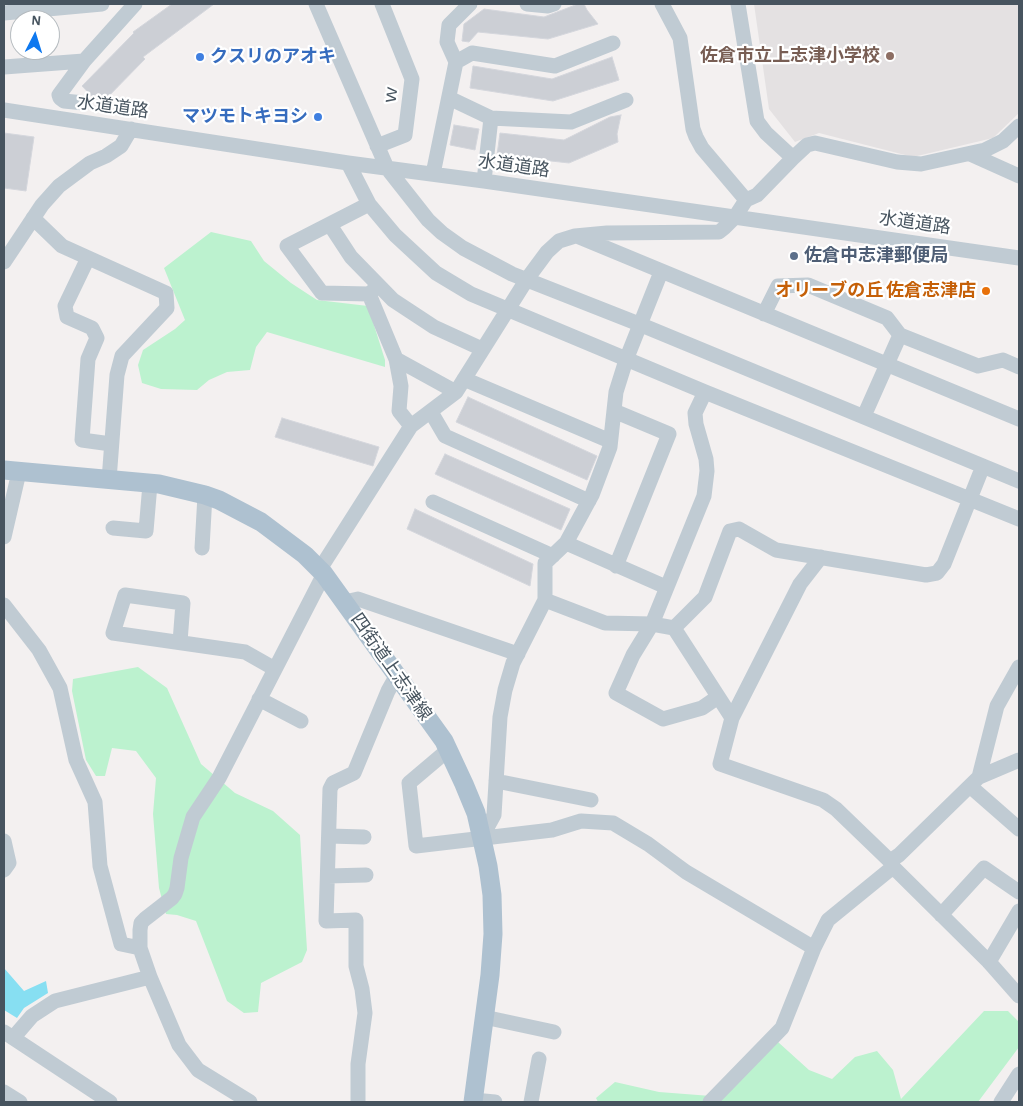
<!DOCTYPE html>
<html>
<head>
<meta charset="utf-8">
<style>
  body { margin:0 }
  #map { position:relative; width:1023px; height:1106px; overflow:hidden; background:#f3f0f0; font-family:"Alegreya Sans",sans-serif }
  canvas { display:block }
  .frame { position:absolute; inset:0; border:5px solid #47545f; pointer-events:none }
  .north { position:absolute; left:10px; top:10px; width:50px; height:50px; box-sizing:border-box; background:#fff; border:1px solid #b5bbbf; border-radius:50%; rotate:5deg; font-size:14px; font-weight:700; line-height:20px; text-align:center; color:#47545f }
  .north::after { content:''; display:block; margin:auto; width:18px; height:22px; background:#0e78ef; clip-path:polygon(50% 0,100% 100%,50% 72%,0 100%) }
</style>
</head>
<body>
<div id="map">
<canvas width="1023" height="1106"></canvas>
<div class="frame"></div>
<div class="north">N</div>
</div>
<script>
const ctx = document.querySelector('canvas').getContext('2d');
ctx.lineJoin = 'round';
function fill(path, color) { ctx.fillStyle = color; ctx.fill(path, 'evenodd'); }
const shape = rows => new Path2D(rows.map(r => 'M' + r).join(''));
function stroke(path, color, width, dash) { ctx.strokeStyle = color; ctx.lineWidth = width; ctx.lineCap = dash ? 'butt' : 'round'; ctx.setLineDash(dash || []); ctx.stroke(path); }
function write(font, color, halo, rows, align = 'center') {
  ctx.font = font + ' "Alegreya Sans","Noto Sans JP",sans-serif'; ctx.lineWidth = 4.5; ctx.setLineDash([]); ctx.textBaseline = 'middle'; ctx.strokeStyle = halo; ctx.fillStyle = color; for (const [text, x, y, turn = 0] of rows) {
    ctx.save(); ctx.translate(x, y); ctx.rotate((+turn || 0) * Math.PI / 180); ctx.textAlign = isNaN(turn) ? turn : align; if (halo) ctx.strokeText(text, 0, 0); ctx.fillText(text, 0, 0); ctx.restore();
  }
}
fill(shape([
  [754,4,1019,4,1019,113,993,138,913,157,819,133,795,142,769,109]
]), '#e4e1e2');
fill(shape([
  [211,232,251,241,264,261,291,283,317,300,368,306,385,360,385,367,267,332,256,347,250,370,227,372,209,380,197,390,161,389,142,383,138,365,143,350,175,329,185,320,164,268],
  [138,667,167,688,201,764,235,793,273,811,300,835,307,950,302,962,261,983,258,1012,244,1013,227,1001,196,921,177,915,166,914,159,888,153,814,156,778,136,751,112,748,105,776,96,776,86,760,72,691,73,679],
  [984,1011,1008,1011,1019,1022,1019,1047,978,1102,598,1102,596,1098,615,1082,659,1092,724,1097,778,1042,809,1070,832,1079,855,1057,877,1051,893,1070,901,1099]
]), '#bcf2cf');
fill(shape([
  [4,968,24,991,46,981,48,993,24,1008,17,1018,4,1010]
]), '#87dff2');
const building = shape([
  [172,4,214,4,143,57,145,59,100,105,82,86,134,33,133,32,172,4],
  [578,4,584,4,587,10,598,24,548,39,478,32,469,42,462,41,464,24,484,9,544,17,578,4],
  [612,57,619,80,553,101,470,88,473,66,552,79,612,57],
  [621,115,617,134,618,142,569,163,497,155,500,133,564,140,610,117,621,115],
  [454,125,479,129,475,150,450,145,454,125],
  [4,133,34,137,26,191,4,188,4,133],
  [468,397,597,456,587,480,456,422,468,397],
  [282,418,379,447,373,466,275,437,282,418],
  [445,454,570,509,561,530,435,474,445,454],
  [415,509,533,564,530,586,407,529,415,509]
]);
fill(building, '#cccfd5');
stroke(building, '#d4d6dc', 1);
stroke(shape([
  [316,4,387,168,428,220,442,233,463,248,512,274,639,324,1019,481],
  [527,4,548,6,554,4],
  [662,4,680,38,693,129,696,137,702,148,746,200],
  [738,4,757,121,766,133,793,158],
  [4,13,102,4],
  [31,50,32,65],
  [456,62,472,53,555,66,613,43],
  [4,67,84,61],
  [449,98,491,118,571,122,626,100],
  [84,103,64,101,60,98,59,95,84,61,135,4],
  [4,110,348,163,484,181,1019,258],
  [377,146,405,135,412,79,382,4],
  [970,154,1019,176],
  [348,163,369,204,395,235,436,273,471,294,705,392,1019,519],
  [433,174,456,62,447,42,449,25,470,4],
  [484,181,491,118],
  [369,204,287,246,322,293,369,294,378,286],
  [33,218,62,246,166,293,167,308,122,356,117,375,109,480],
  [330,225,351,257,393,300,434,327,482,349],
  [577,236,1019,419],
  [88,258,65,306,67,317,92,328,97,338,88,359,82,440,111,444],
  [4,262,42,205,59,186,90,163,106,156,121,146,131,129],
  [369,294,396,359,401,386,399,411,411,426],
  [764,314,778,286,808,285,887,318,900,335,978,366,1003,360,1019,367],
  [396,359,456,392],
  [464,379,610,441],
  [705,392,695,413,696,424,706,459,707,471,704,496,652,624,633,655,616,693,663,719,702,708,718,697],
  [614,411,669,434,616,566],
  [431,412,445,436,589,501],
  [864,416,900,335],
  [433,502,553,556],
  [113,528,146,531,150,484],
  [4,537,19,472],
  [566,543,666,587],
  [202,548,205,495],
  [821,557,800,584,732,718,720,764,823,800,836,809,890,861,893,867,989,962,1019,996],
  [320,569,411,426,456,392,527,279,547,252,559,241,575,236,607,233,719,232,724,228,735,217,746,200,757,195,793,158,807,145,815,143,897,162,921,164,985,150,1003,141,1019,126],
  [545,600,605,623,652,624,674,628,705,597,730,531,739,529,776,550,926,575,937,573,944,564,983,466],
  [345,602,358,599,518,654],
  [4,605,39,650,60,688,76,760,95,802,100,866,121,944,140,948],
  [674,628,732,718],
  [180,642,183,603,125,595,113,633,245,652,275,669],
  [259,699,301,721],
  [448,750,409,783,416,846,552,830,581,821,613,823,648,844,686,872,814,948],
  [979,777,997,706,1019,667],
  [496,781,591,800],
  [971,787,1019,829],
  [329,836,364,837],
  [482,837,494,815,500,717,505,690,513,663,545,600,545,563,566,543,592,495,610,447,616,392,626,360,661,272],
  [4,841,9,863,4,870],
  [890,861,899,855,979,777,1019,760],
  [328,876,366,875],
  [941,915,984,868,1019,892],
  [989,962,1019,911],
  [484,1017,554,1032],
  [4,1032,110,1102],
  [13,1038,32,1016,55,1001,150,977],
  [4,1092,20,1102],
  [473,1100,495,1102],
  [250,1102,198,1070,179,1045,150,977,140,948,140,930,141,923,145,919,172,898,175,894,177,888,181,858,193,817,219,778,324,574],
  [358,1102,358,1064,365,1013,362,989,356,966,356,920,326,921,330,789,333,783,354,773,388,691,397,675],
  [531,1102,539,1059],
  [710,1102,782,1028,814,948,828,920,893,867],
  [1001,1102,1019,1074]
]), '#c0cbd3', 15);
stroke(shape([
  [4,470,159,484,205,495,219,500,261,522,305,555,324,574,444,741,464,784,476,813,488,866,492,895,493,934,490,975,473,1102]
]), '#aec1d0', 19);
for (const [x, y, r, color] of [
  [890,56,5,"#8d6e63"],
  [200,57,5,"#3f7fe0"],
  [318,117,5,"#3f7fe0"],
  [794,256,5,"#5c6f8a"],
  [986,291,5,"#e8710a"]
]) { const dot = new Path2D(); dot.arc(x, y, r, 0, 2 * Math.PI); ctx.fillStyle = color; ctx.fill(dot); stroke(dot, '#fff', 2); }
write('bold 18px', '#785e54', '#fff', [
  ["佐倉市立上志津小学校",880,56]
], 'right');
write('bold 18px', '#366cbe', '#fff', [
  ["クスリのアオキ",210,57],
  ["マツモトキヨシ",308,117,"right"]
], 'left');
write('18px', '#47545f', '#fff', [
  ["ｗ",391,95,-83],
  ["水道道路",113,107,8],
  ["水道道路",514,166,8],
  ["水道道路",915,223,8],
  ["四街道上志津線",391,667,55]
]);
write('bold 18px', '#4e5e75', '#fff', [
  ["佐倉中志津郵便局",804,256]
], 'left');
write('bold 18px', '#c56008', '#fff', [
  ["オリーブの丘 佐倉志津店",976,291]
], 'right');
</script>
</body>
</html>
